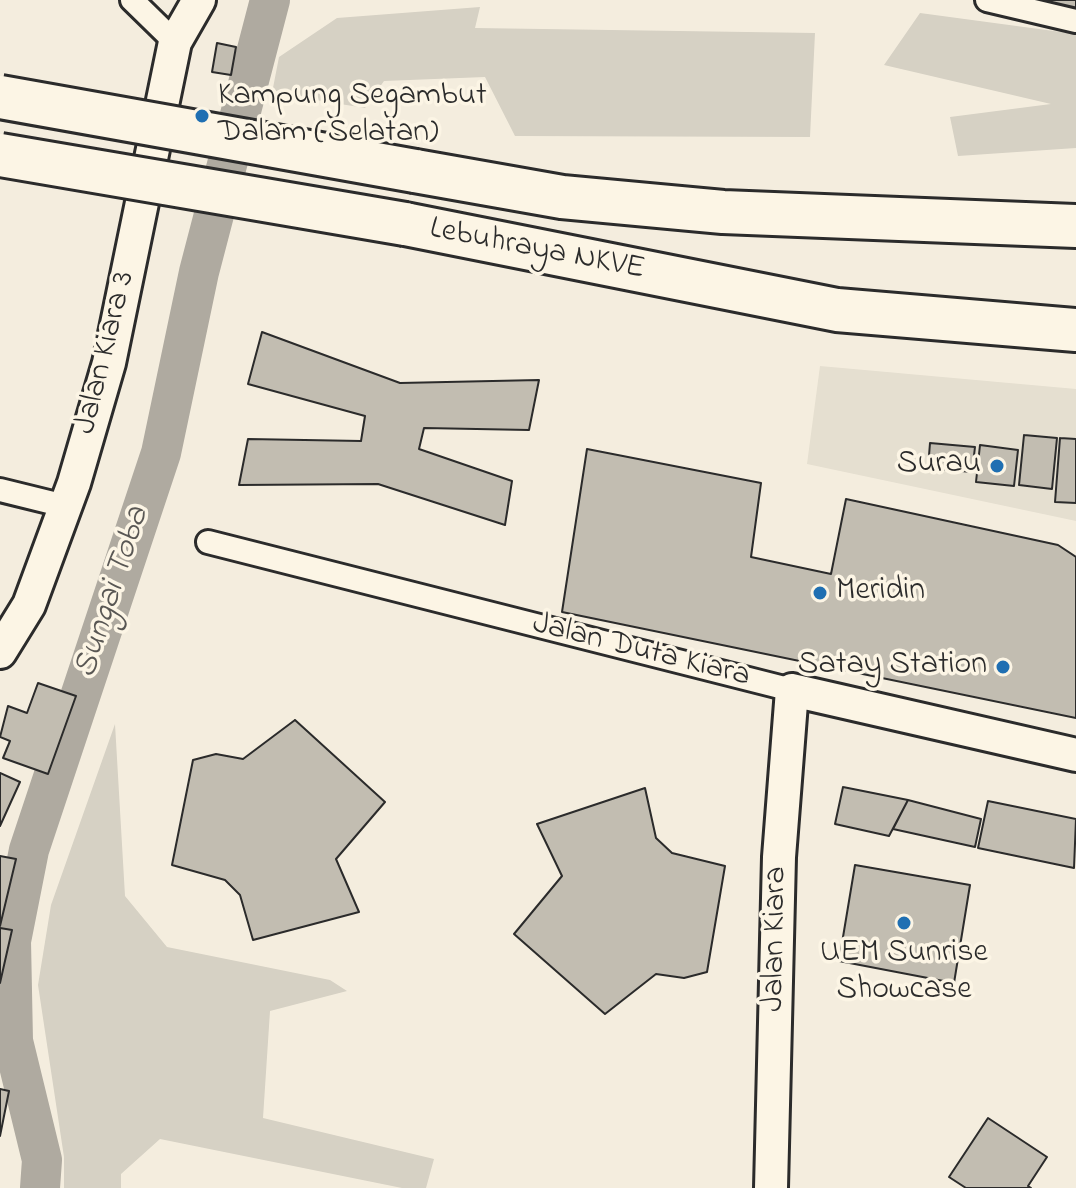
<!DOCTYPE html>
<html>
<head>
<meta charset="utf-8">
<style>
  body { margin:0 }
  canvas { display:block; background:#f4edde }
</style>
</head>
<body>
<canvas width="1076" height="1188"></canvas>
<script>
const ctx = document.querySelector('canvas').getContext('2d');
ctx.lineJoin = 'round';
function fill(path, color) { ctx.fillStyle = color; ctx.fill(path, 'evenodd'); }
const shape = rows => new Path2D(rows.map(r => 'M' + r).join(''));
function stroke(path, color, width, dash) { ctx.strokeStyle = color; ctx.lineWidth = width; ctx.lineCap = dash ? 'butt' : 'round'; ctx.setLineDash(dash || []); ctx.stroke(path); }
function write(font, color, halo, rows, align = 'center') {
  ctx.font = font + ' "Indie Flower",sans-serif'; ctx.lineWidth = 7; ctx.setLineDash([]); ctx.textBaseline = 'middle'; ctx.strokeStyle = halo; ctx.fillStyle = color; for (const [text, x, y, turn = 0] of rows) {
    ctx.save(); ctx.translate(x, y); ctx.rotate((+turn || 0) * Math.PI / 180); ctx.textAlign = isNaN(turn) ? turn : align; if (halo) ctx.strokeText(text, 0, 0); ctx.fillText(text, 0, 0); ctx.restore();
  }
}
fill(shape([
  [820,366,1076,389,1076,521,807,464]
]), '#e5dfd0');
fill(shape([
  [480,7,475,28,815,33,810,137,515,136,485,77,384,81,365,108,272,93,279,57,337,18],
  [920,13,1076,34,1076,148,958,156,950,117,1051,104,884,65],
  [115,724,125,896,167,947,330,980,347,991,270,1011,263,1118,434,1159,426,1188,402,1188,160,1139,121,1174,121,1188,64,1188,64,1157,38,985,51,905]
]), '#d6d1c4');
stroke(shape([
  [40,1188,42,1160,13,1041,11,941,29,850,161,453,199,272,270,0]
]), '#afaaa0', 40);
const building = shape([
  [1017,0,1076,0,1076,15,1017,0],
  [217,43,236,47,231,75,212,72,217,43],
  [262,332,400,383,539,380,529,430,424,428,419,449,512,481,505,525,378,484,239,485,248,439,361,441,365,416,248,384,262,332],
  [1024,435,1057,438,1052,489,1019,485,1024,435],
  [1060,438,1076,439,1076,503,1055,502,1060,438],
  [930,443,975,447,972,472,928,468,930,443],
  [980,445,1018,450,1014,486,976,482,980,445],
  [587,449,761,483,751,557,831,574,846,499,1058,545,1076,557,1076,718,562,612,587,449],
  [38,683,76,696,48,774,3,758,10,741,0,737,8,706,27,713,38,683],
  [295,720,385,802,336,859,359,912,253,940,240,895,225,880,172,865,193,760,216,754,243,759,295,720],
  [0,773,20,782,0,826,0,773],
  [843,787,908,800,889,836,835,824,843,787],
  [645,788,656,838,672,853,725,866,707,972,684,978,656,974,605,1014,514,934,562,876,537,824,645,788],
  [908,800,981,819,975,847,893,829,908,800],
  [988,801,1076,819,1074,868,978,848,988,801],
  [0,856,16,859,0,926,0,856],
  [855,865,970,885,954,983,839,961,855,865],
  [0,928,12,930,0,983,0,928],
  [0,1089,9,1091,0,1136,0,1089],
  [988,1118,1047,1157,1028,1186,1031,1188,966,1188,949,1177,988,1118]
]);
fill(building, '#c2bdb1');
stroke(building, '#2b2b2b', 2);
const street = shape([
  [132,0,175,42],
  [987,0,1076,21],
  [0,490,65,506],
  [208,542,792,690]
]);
const secondary = shape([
  [0,652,29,605,74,483,109,363,175,42,199,0],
  [771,1188,779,857,792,690,1076,755]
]);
const highway = shape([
  [415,171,562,197,723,212,1076,226],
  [405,224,837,310,1076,330]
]);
stroke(street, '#2b2b2b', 28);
stroke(secondary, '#2b2b2b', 38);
stroke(highway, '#2b2b2b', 48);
stroke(street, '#fcf5e5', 22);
stroke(secondary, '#fcf5e5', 32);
stroke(highway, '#fcf5e5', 42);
const highwayBridge = shape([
  [0,97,415,171],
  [0,155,405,224]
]);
stroke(highwayBridge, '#2b2b2b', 48, []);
stroke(highwayBridge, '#fcf5e5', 42);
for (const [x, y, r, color] of [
  [202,116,8,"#1f6fb2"],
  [997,466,8,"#1f6fb2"],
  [820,593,8,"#1f6fb2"],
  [1003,667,8,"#1f6fb2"],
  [904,923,8,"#1f6fb2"]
]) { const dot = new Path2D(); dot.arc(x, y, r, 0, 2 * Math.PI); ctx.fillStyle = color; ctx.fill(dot); stroke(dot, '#fcf5e5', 3); }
write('32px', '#2b2b2b', '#fcf5e5', [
  ["Kampung Segambut",218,98],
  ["Dalam (Selatan)",218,135],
  ["Surau",981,466,"right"],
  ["Meridin",836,593],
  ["Satay Station",987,667,"right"],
  ["UEM Sunrise",904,955,"center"],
  ["Showcase",904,992,"center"]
], 'left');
write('32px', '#2b2b2b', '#fcf5e5', [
  ["Lebuhraya NKVE",537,251,11],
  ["Jalan Kiara 3",107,353,-76],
  ["Jalan Duta Kiara",641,652,14],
  ["Jalan Kiara",777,939,-89]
]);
write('italic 34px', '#595754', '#fcf5e5', [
  ["Sungai Toba",114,593,-72]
]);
</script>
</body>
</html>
